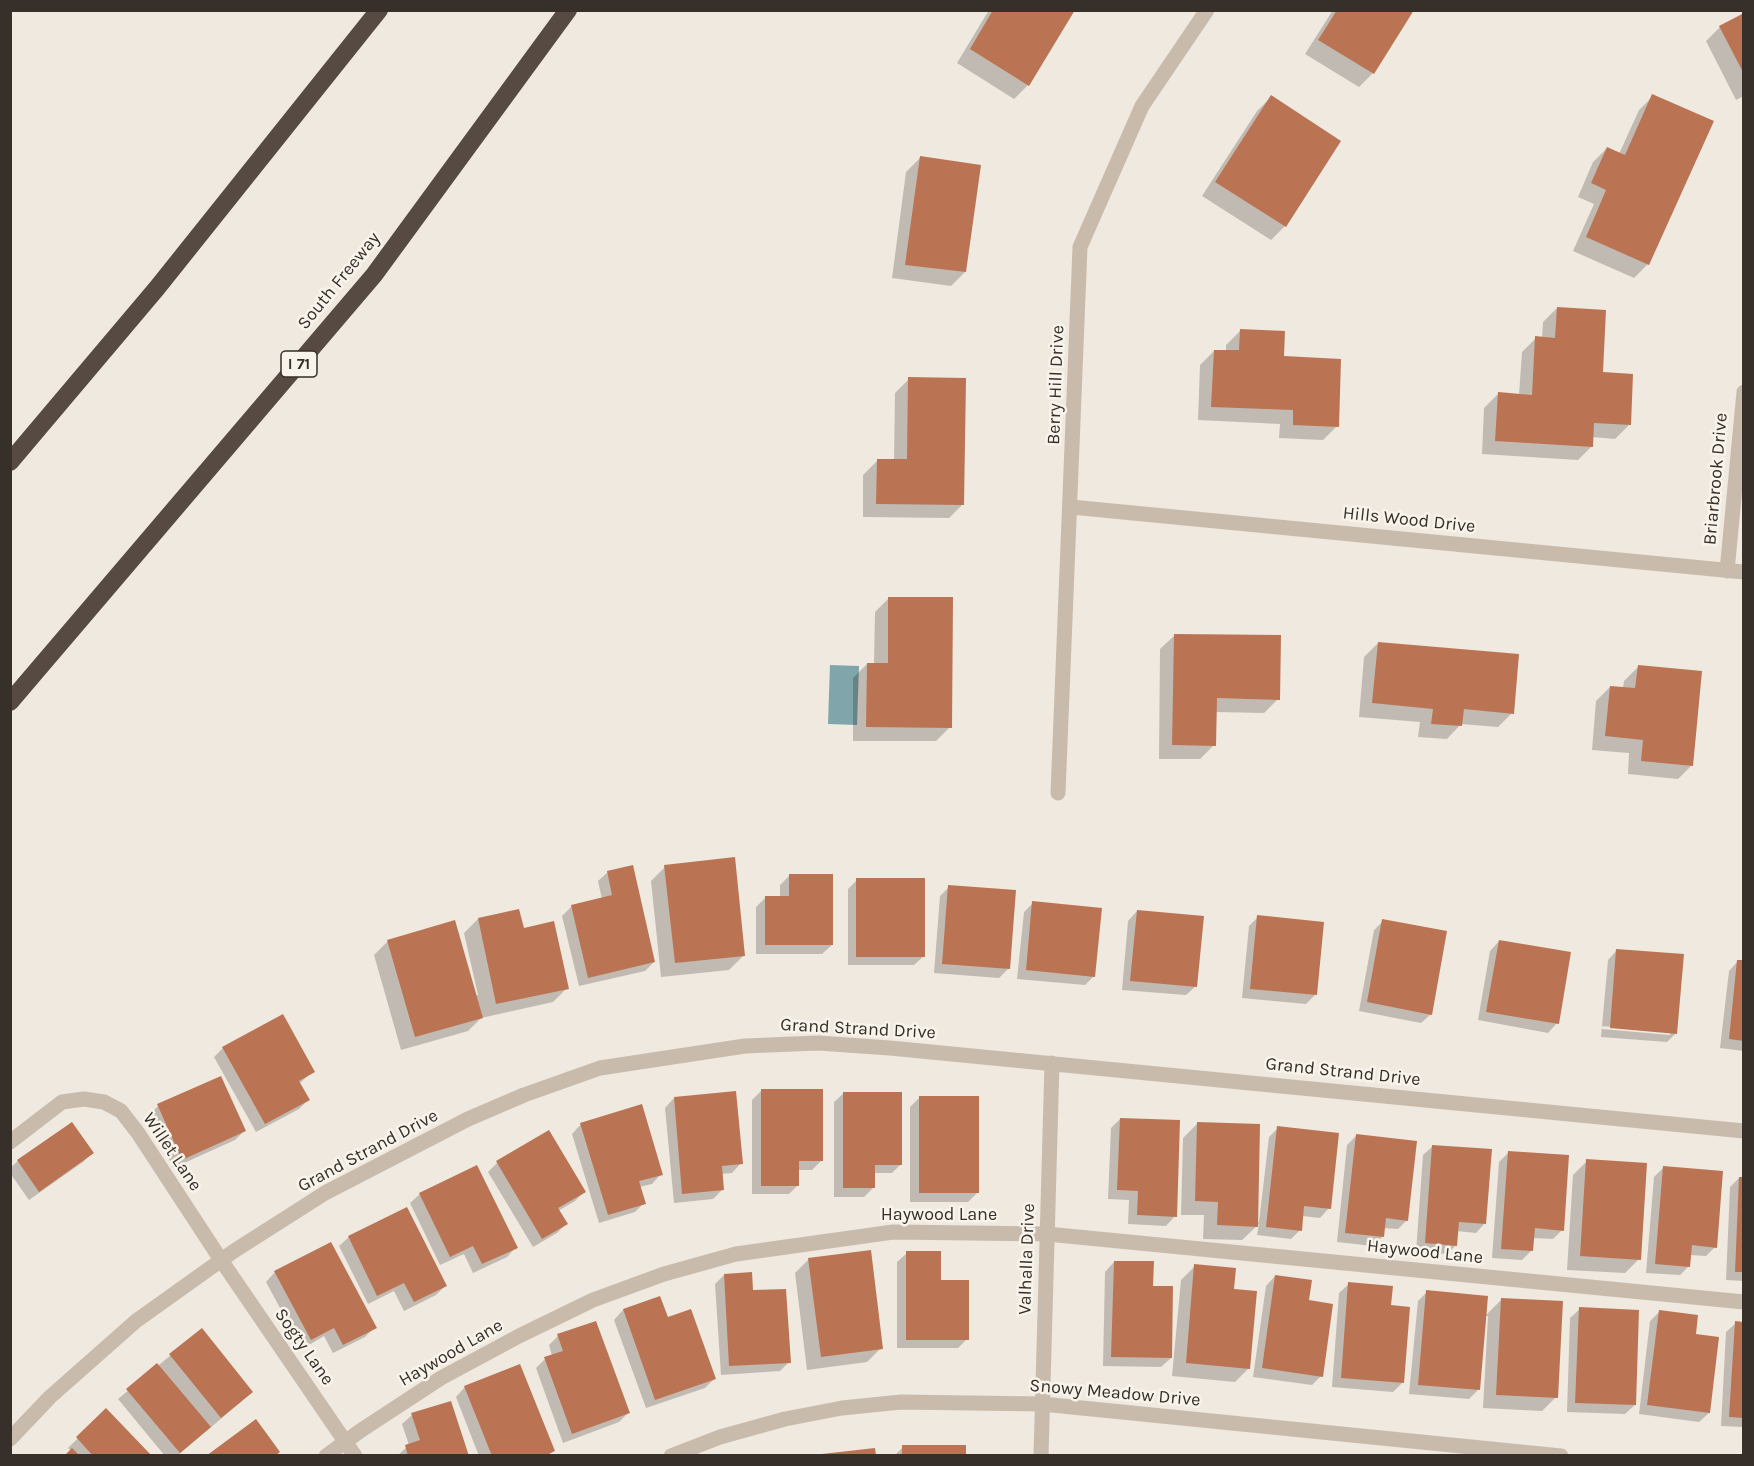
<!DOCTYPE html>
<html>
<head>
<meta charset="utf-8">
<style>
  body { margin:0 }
  #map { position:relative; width:1754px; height:1466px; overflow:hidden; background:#f0e9df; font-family:Karla,sans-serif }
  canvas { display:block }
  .frame { position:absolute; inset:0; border:12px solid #362f2a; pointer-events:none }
</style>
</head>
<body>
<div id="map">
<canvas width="1754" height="1466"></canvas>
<div class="frame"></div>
</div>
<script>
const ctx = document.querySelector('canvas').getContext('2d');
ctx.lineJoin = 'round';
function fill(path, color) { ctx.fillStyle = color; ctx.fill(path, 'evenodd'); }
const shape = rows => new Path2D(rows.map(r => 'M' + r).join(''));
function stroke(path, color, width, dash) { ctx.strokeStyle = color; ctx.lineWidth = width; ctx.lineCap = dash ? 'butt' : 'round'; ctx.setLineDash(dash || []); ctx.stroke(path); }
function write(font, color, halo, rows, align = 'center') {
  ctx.font = font + ' Karla,sans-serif'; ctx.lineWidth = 5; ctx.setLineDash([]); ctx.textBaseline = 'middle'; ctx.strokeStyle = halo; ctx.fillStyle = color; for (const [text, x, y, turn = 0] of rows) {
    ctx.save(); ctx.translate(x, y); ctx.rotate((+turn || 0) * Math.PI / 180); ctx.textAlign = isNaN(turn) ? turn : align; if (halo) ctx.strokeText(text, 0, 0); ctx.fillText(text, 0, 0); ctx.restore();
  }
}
fill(shape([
  [830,665,859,666,857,725,828,724]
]), '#80a6ab');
fill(shape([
  [989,10,1074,10,1028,85,1014,99,957,63],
  [1333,10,1412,10,1373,73,1359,87,1305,54],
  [1744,15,1744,96,1736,100,1706,41,1720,27],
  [1653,96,1648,264,1634,278,1573,251,1594,204,1578,197,1593,162,1607,148,1619,154,1639,110],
  [1271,97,1285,226,1271,240,1202,196,1257,111],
  [920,158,965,272,951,286,892,278,906,172],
  [1557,308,1601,374,1629,425,1615,439,1592,437,1592,446,1578,460,1482,454,1484,408,1498,394,1519,395,1522,352,1536,338,1542,338,1543,322],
  [1240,331,1282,358,1337,426,1323,440,1279,438,1280,424,1198,420,1200,365,1214,351,1226,351,1226,345],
  [909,379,963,504,949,518,863,517,863,475,877,461,894,461,895,393],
  [889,598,950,727,936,741,853,741,853,678,867,664,874,664,875,612],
  [1175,635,1278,699,1264,713,1215,712,1214,745,1200,759,1159,759,1160,649],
  [1378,643,1512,713,1498,727,1461,724,1447,739,1418,737,1420,722,1359,717,1364,657],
  [1638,667,1692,765,1678,779,1628,774,1629,753,1592,750,1596,701,1610,687,1623,688,1624,681],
  [665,867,743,956,729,970,661,977,651,881],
  [608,872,654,962,645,971,579,986,562,916,572,906,602,899,598,881],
  [789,876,832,945,822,954,756,954,756,907,765,898,780,898,780,885],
  [857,880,924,956,914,965,848,965,848,889],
  [949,887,1008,969,999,978,934,973,940,896],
  [1033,903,1094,976,1085,985,1017,979,1024,912],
  [1137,911,1196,986,1186,995,1122,990,1128,921],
  [1258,917,1315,995,1306,1004,1242,998,1249,926],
  [478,919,523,930,567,988,553,1002,481,1018,468,1031,401,1050,374,955,388,941,475,996,478,995,464,933],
  [1383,921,1431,1014,1421,1023,1359,1011,1374,930],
  [1499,941,1557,1023,1548,1033,1478,1020,1490,951],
  [1617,950,1676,1033,1667,1042,1601,1037,1608,960],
  [1602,1026,1670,1032,1670,1035,1602,1029],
  [1738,961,1744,962,1744,1051,1720,1048,1729,971],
  [223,1048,313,1071,299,1084,308,1100,299,1109,256,1132,214,1057],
  [761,1091,822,1160,812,1170,798,1170,798,1185,789,1194,752,1194,752,1100],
  [844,1093,901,1164,892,1173,874,1173,874,1187,864,1197,834,1197,834,1102],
  [674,1098,741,1163,732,1173,721,1174,723,1189,713,1199,674,1203,665,1108],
  [919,1098,977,1193,968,1202,910,1202,910,1107],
  [158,1106,244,1131,235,1140,173,1168,149,1115],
  [1120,1119,1175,1216,1166,1226,1128,1224,1129,1200,1108,1199,1111,1128],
  [581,1124,661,1174,652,1184,639,1187,644,1203,635,1212,599,1223,572,1134],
  [1197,1124,1257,1222,1259,1222,1269,1137,1278,1128,1329,1208,1320,1218,1302,1216,1300,1230,1291,1239,1257,1235,1259,1224,1242,1240,1203,1239,1204,1215,1181,1215,1183,1138],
  [548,1132,584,1192,575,1201,558,1211,566,1224,557,1233,533,1247,488,1172,497,1163],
  [1356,1136,1407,1220,1398,1229,1383,1228,1382,1237,1373,1246,1337,1242,1347,1145],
  [1433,1146,1485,1223,1476,1233,1457,1231,1456,1245,1447,1254,1416,1252,1423,1155],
  [92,1153,83,1162,29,1200,10,1173,10,1168,18,1161],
  [1508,1153,1562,1230,1553,1239,1532,1238,1531,1251,1522,1260,1492,1258,1499,1162],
  [1587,1161,1639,1259,1625,1273,1567,1270,1573,1175],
  [1664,1167,1715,1247,1706,1256,1690,1255,1689,1266,1680,1275,1646,1273,1654,1177],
  [1739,1178,1744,1178,1744,1281,1726,1280,1730,1187],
  [420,1194,516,1247,507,1257,473,1273,464,1254,440,1265,410,1203],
  [349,1237,445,1286,436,1295,404,1311,394,1291,368,1304,339,1246],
  [907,1253,940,1282,967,1339,958,1348,897,1348,897,1262],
  [809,1259,881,1348,867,1362,807,1370,795,1273],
  [1114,1262,1152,1287,1171,1358,1161,1367,1103,1366,1105,1272],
  [1195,1266,1233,1291,1249,1368,1235,1382,1172,1376,1181,1280],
  [275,1272,375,1327,365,1337,333,1353,324,1336,302,1349,266,1282],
  [724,1275,752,1292,789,1362,780,1371,721,1375,715,1284],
  [1275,1276,1307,1301,1321,1376,1312,1385,1253,1377,1266,1286],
  [1349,1284,1389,1306,1403,1382,1393,1392,1332,1387,1339,1293],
  [1427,1292,1478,1390,1469,1399,1409,1394,1418,1301],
  [659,1298,667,1319,714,1379,705,1388,646,1408,614,1320,623,1310],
  [1502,1299,1556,1397,1542,1411,1483,1408,1488,1316,1485,1316],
  [1580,1309,1635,1405,1625,1414,1567,1412,1570,1318],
  [1659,1312,1694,1336,1709,1413,1699,1422,1639,1414,1650,1321],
  [1736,1323,1744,1323,1744,1427,1721,1426,1726,1332],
  [201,1330,242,1401,177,1456,165,1456,118,1399],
  [558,1336,628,1413,619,1422,563,1443,536,1368,545,1359,552,1356,549,1345],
  [465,1387,553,1451,548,1456,479,1456,456,1397],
  [106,1411,150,1456,66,1456,71,1451,68,1448],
  [412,1415,467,1456,397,1456,409,1445,402,1424],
  [903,1447,964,1456,894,1456]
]), '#0003');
fill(shape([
  [993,10,1075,10,1029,86,970,49],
  [1337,10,1414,10,1374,74,1318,40],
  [1744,13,1744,74,1719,26],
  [1652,94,1714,121,1649,265,1586,237,1606,190,1591,183,1607,147,1625,155],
  [1271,95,1341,141,1286,227,1215,182],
  [920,156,981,165,966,272,905,265],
  [1557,307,1606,310,1603,372,1633,374,1631,425,1594,423,1593,447,1495,441,1498,392,1532,395,1535,336,1555,338],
  [1240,329,1285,331,1284,356,1341,359,1339,427,1293,425,1293,410,1211,407,1214,350,1239,350],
  [908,377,966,378,964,505,876,504,877,459,907,459],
  [888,597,953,597,952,728,866,727,867,663,888,663],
  [1174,634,1281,635,1280,700,1217,698,1216,746,1172,745],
  [1378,642,1519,654,1514,714,1464,709,1462,726,1431,724,1433,709,1372,703],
  [1638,665,1702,671,1693,766,1641,761,1643,740,1605,736,1610,686,1635,688],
  [735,857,745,956,675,963,664,865],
  [633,865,655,962,588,978,571,905,612,895,607,871],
  [789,874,833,874,833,945,765,945,765,896,789,896],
  [856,878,925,878,925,957,856,957],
  [948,885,1016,890,1010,969,942,964],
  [1032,901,1102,908,1095,977,1026,970],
  [519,909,524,928,554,921,569,989,496,1004,478,918],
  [1137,910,1204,916,1197,987,1130,981],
  [1257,915,1324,922,1317,995,1250,989],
  [1382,919,1447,931,1432,1015,1367,1002],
  [455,920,483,1018,415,1037,387,940],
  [1499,940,1571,952,1559,1024,1486,1012],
  [1616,949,1684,954,1677,1034,1610,1028],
  [1737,960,1744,960,1744,1041,1729,1039],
  [283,1014,315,1072,299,1081,310,1100,265,1124,222,1047],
  [221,1076,246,1131,182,1160,157,1104],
  [761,1089,823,1089,823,1161,799,1161,799,1186,761,1186],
  [736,1091,743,1164,722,1166,724,1190,682,1194,674,1097],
  [843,1092,902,1092,902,1165,875,1165,875,1188,843,1188],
  [919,1096,979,1096,979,1193,919,1193],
  [642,1104,663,1175,639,1181,646,1204,608,1215,580,1123],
  [1120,1118,1180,1120,1177,1217,1137,1215,1138,1191,1117,1190],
  [72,1122,94,1153,39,1192,17,1160],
  [1197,1122,1260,1124,1258,1227,1217,1225,1218,1202,1195,1201],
  [1277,1126,1339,1133,1331,1209,1304,1206,1302,1231,1266,1227],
  [549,1130,586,1192,558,1208,568,1224,542,1239,496,1161],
  [1356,1134,1417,1141,1408,1221,1386,1218,1384,1237,1345,1233],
  [1432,1145,1492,1149,1486,1224,1459,1222,1457,1246,1425,1243],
  [1508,1151,1569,1155,1564,1231,1535,1228,1533,1251,1501,1249],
  [1586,1159,1647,1163,1641,1260,1580,1256],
  [477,1165,518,1248,482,1264,473,1246,450,1257,419,1193],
  [1663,1166,1723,1171,1717,1248,1692,1245,1690,1267,1655,1264],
  [1739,1177,1744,1177,1744,1272,1735,1272],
  [407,1207,447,1286,414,1302,404,1283,377,1296,348,1236],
  [331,1242,377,1328,343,1345,334,1328,311,1340,274,1271],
  [871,1250,883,1349,821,1357,808,1258],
  [906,1251,941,1251,941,1280,969,1280,969,1340,906,1340],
  [1114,1261,1154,1261,1153,1286,1173,1286,1172,1358,1111,1357],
  [1194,1264,1236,1268,1234,1289,1257,1291,1250,1369,1186,1363],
  [752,1272,753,1290,786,1289,791,1363,729,1366,724,1274],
  [1275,1275,1312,1280,1309,1300,1333,1304,1323,1377,1262,1368],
  [1348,1282,1393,1286,1391,1305,1410,1307,1404,1383,1341,1378],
  [1426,1290,1488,1296,1480,1390,1418,1385],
  [660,1296,668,1317,691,1309,716,1379,655,1400,623,1309],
  [1501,1298,1563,1301,1558,1398,1496,1395],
  [1579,1307,1639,1310,1636,1405,1575,1403],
  [1659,1310,1698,1315,1696,1334,1719,1337,1710,1413,1647,1405],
  [596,1321,630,1413,572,1434,544,1357,563,1351,557,1334],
  [1735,1321,1744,1322,1744,1418,1729,1417],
  [202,1328,253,1392,221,1418,169,1354],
  [157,1363,211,1427,180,1453,126,1389],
  [520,1364,555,1451,544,1456,492,1456,464,1386],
  [451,1401,469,1456,408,1456,405,1445,420,1440,411,1413],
  [106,1408,152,1456,93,1456,76,1437],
  [256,1419,280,1452,275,1456,206,1456],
  [902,1445,966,1445,966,1456,902,1456],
  [72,1448,80,1456,64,1456],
  [875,1448,876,1456,822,1456,822,1454]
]), '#ba7453');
stroke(shape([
  [10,1142,62,1102,84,1099,104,1102,121,1111,138,1133,221,1260,355,1456],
  [326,1456,360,1431,441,1378,519,1336,593,1300,664,1274,736,1254,893,1232,1047,1234,1744,1302]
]), '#c8bbac', 15);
stroke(shape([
  [1071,507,1744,572],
  [1727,571,1744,392],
  [1058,793,1080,247,1142,106,1207,10],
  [10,1439,50,1397,136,1321,234,1251,325,1193,468,1119,524,1095,600,1068,745,1046,818,1043,890,1048,1744,1131],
  [671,1456,720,1437,785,1419,842,1408,901,1402,1042,1404,1561,1456],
  [1041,1456,1052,1063]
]), '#c8bbac', 15);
stroke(shape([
  [10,462,157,288,379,10],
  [10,702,374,275,568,10]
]), '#564a42', 18);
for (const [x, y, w] of [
  [299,364,36]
]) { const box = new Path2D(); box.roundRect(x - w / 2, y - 13, w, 26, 4.5); ctx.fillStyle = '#f8f3eb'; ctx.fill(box); stroke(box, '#362f2a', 1.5); }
write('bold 16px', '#362f2a', null, [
  ["I 71",299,364]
]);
write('18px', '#362f2a', '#f8f3eb', [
  ["South Freeway",339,281,-51],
  ["Berry Hill Drive",1056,385,-88],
  ["Briarbrook Drive",1716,479,-85],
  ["Hills Wood Drive",1409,520,6],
  ["Grand Strand Drive",858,1029,3],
  ["Grand Strand Drive",1343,1072,6],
  ["Grand Strand Drive",368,1151,-28],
  ["Willet Lane",172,1152,56],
  ["Haywood Lane",939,1215],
  ["Haywood Lane",1425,1252,6],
  ["Valhalla Drive",1027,1259,-88],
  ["Sogty Lane",304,1347,55],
  ["Haywood Lane",451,1353,-30],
  ["Snowy Meadow Drive",1115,1393,5]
]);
</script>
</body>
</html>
